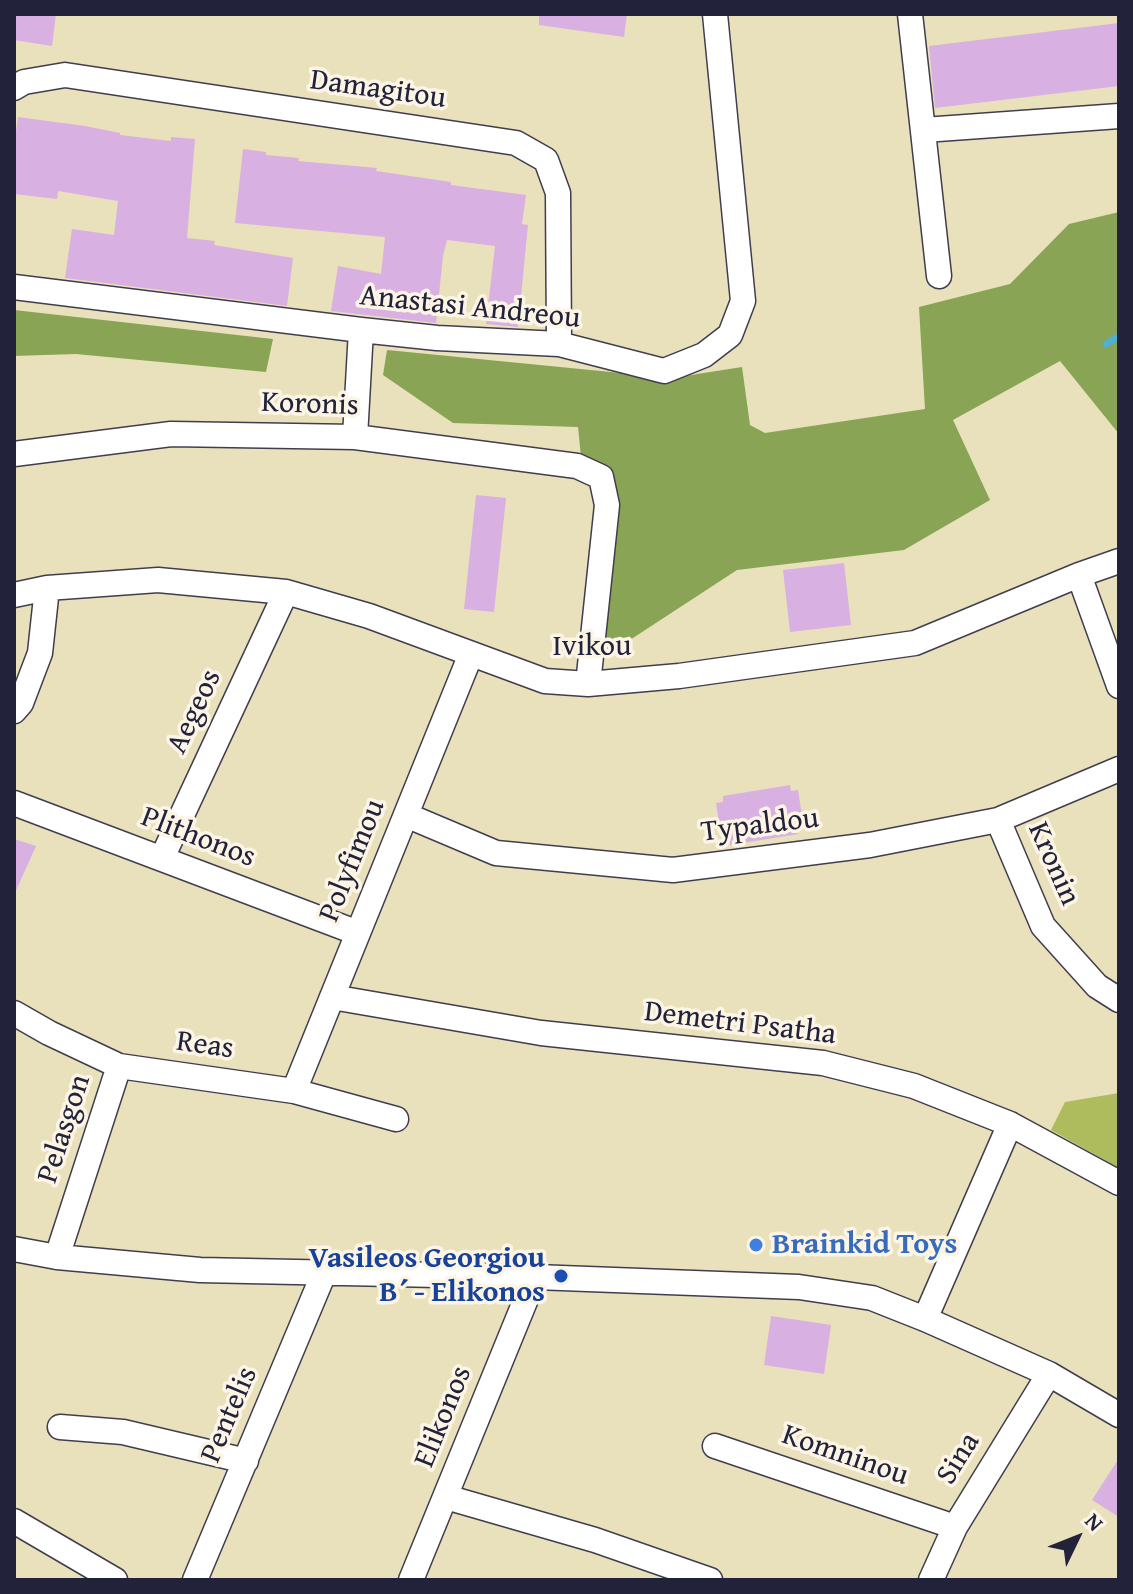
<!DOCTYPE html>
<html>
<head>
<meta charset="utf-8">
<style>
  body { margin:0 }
  #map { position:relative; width:1133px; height:1594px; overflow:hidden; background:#e9e0bc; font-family:"Gentium Book Plus",serif }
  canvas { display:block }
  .frame { position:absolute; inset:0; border:16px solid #22223b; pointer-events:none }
  .north { position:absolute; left:1037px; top:1498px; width:80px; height:80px; -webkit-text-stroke:6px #fcf5e5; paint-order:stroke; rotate:47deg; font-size:22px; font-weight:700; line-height:32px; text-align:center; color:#22223b }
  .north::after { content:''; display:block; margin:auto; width:28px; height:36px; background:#22223b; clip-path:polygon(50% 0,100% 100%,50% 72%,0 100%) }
</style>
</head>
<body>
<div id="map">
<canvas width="1133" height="1594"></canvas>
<div class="frame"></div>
<div class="north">N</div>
</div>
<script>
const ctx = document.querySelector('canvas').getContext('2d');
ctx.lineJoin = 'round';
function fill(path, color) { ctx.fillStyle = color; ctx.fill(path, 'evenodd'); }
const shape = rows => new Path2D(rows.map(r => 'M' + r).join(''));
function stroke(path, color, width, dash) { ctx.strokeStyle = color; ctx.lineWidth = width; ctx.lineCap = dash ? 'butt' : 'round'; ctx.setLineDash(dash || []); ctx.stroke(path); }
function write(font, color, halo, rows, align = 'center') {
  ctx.font = font + ' "Gentium Book Plus",serif'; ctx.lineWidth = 7; ctx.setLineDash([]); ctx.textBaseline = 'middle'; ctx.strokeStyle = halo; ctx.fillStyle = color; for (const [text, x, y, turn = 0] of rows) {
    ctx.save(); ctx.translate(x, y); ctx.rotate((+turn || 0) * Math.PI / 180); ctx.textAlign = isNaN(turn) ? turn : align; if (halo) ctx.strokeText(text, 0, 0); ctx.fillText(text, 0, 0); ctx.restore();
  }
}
fill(shape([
  [1119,1093,1119,1168,1051,1130,1065,1102]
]), '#aebc5e');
fill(shape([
  [1119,212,1119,434,1060,361,953,420,990,500,904,550,737,570,610,653,599,641,618,502,581,457,578,427,453,423,383,375,387,350,672,378,742,367,750,425,765,433,925,409,919,307,1010,284,1069,224],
  [14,310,273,339,266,372,76,354,14,356]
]), '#8aa455');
stroke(shape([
  [1106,344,1119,336]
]), '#51afcf', 7);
fill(shape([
  [14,14,56,14,52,46,14,40],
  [539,14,627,14,624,37,539,25],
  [1119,23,1119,86,935,108,929,46],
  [18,117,85,126,120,133,120,135,171,141,171,137,195,139,187,238,215,241,214,245,293,258,287,306,65,278,72,229,114,235,118,201,58,191,57,199,14,194,14,145],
  [243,149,266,152,266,155,299,158,298,161,377,168,376,171,451,182,451,185,526,195,522,224,528,225,518,327,486,324,495,246,447,240,443,256,436,323,331,311,338,266,381,274,385,237,235,223],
  [476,495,506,498,494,612,464,609],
  [844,563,851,625,790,632,783,570],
  [790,785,791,791,798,790,804,828,797,829,798,834,730,845,729,840,722,841,716,803,723,802,723,796],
  [14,839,36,846,14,895],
  [771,1316,831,1325,824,1374,764,1365],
  [1119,1458,1119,1517,1092,1500]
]), '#d9b0e2');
const minor = shape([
  [910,14,939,276],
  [14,88,24,82,65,75,516,143,546,160,558,193,559,344],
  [924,130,1119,116],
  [14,287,361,330,437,338,559,344,664,371,704,355,730,335,743,301,715,14],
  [355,437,361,330],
  [14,454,171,434,355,437,577,466,601,477,607,505,588,684],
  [1079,575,1119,686],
  [14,595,47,588,158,580,286,592,369,616,545,681,588,684,679,676,915,643,1079,575,1119,561],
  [14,711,21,703,40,653,47,588],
  [14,803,358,933],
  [406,815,496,853,673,870,870,845,998,820,1119,769],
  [998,820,1043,926,1097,986,1119,1000],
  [162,858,286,592],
  [332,997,541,1033,823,1063,914,1086,1010,1124,1119,1183],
  [14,1013,49,1033,119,1066,294,1091,396,1119],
  [294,1091,471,654],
  [14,1249,57,1257,200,1270,535,1277,799,1287,872,1298,925,1319,1049,1374,1119,1415],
  [57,1257,119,1066],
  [925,1319,1010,1124],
  [60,1427,123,1432,246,1461],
  [715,1446,955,1527],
  [446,1497,595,1540,710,1580],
  [14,1521,115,1580],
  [195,1580,324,1273],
  [411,1580,535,1277],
  [931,1580,955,1527,1049,1374]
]);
stroke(minor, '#403e4e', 27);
stroke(minor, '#fff', 24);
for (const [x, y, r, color] of [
  [756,1245,8,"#3f7fe0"],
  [561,1276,8,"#1a4fb4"]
]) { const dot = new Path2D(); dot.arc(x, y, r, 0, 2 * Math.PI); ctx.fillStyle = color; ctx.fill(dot); stroke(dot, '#fcf5e5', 3); }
write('30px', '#22223b', '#fcf5e5', [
  ["Damagitou",378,90,8],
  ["Anastasi Andreou",470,308,6],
  ["Koronis",310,405,2],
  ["Ivikou",592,647],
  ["Aegeos",195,712,-65],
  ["Typaldou",760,826,-7],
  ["Plithonos",198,838,21],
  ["Polyfimou",353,861,-68],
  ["Kronin",1053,864,66],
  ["Demetri Psatha",740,1024,7],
  ["Reas",205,1046,8],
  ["Pelasgon",65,1129,-72],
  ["Pentelis",230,1415,-67],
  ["Elikonos",444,1417,-68],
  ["Komninou",845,1456,19],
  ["Sina",959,1459,-58]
]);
write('bold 30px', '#366cbe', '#fcf5e5', [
  ["Brainkid Toys",772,1245]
], 'left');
write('bold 30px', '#164399', '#fcf5e5', [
  ["Vasileos Georgiou",545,1259],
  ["B´ - Elikonos",545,1293]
], 'right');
</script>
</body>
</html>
